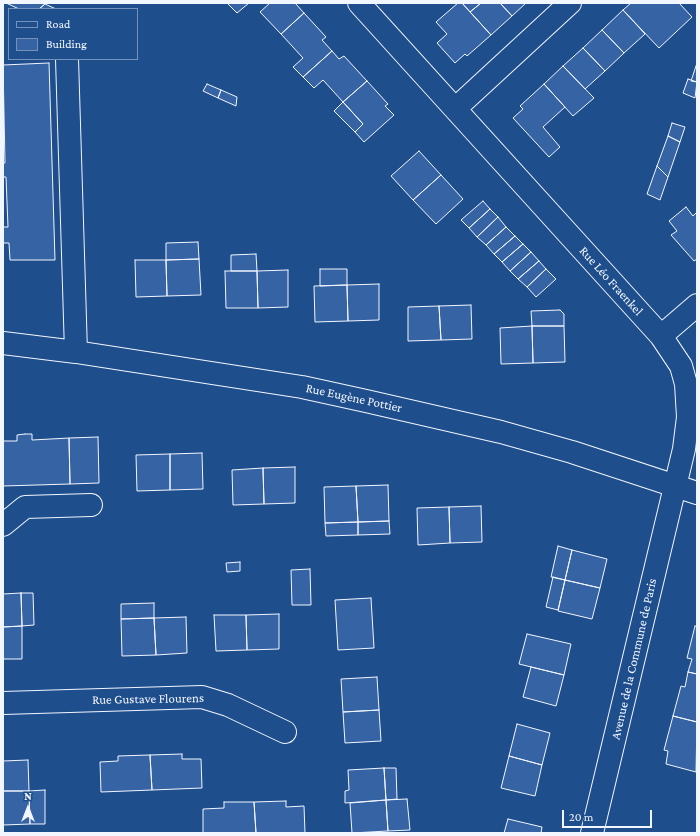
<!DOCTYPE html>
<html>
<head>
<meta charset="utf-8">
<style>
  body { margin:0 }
  #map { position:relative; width:700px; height:836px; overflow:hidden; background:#1f4e8c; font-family:"Crimson Pro",serif }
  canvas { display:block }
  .frame { position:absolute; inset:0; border:4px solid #f2f6ff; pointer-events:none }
  .legend { position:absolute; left:8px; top:8px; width:130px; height:52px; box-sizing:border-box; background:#1f4e8c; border:1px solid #7391ba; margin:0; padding:5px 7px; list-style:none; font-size:12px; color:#f2f6ff }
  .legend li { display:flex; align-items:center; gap:8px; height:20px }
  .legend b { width:20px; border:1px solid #7391ba }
  .north { position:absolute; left:8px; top:788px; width:40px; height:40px; -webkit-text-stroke:3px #1f4e8c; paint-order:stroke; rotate:0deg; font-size:11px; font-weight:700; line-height:16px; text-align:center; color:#f2f6ff }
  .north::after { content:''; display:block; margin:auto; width:14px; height:18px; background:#f2f6ff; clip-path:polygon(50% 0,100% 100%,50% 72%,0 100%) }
  .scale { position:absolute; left:562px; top:810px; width:90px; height:18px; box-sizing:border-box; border:2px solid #f2f6ff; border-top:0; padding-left:5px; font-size:12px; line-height:14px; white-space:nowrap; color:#f2f6ff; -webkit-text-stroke:3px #1f4e8c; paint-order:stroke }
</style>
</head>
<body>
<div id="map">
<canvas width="700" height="836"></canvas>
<div class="frame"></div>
<ul class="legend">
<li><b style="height:5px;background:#1f4e8c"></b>Road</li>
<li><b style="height:11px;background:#3563a3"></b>Building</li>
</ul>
<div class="north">N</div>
<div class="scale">20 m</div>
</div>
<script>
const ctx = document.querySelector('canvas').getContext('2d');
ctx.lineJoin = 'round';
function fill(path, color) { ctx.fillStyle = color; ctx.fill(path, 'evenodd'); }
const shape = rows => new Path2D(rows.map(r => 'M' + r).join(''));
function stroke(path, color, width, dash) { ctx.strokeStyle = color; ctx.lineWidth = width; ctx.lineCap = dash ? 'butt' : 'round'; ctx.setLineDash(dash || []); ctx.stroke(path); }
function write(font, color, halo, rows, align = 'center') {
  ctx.font = font + ' "Crimson Pro",serif'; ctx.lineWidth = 3; ctx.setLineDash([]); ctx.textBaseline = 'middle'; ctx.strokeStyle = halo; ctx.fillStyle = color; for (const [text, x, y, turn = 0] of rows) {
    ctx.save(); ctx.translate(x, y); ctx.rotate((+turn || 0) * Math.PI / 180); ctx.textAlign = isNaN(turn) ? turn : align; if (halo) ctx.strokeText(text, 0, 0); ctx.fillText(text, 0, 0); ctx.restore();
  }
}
const building = shape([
  [6,3,42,3,45,4,39,9,19,9,6,3],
  [227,3,249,3,237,13,227,3],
  [270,3,295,3,304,13,281,34,260,12,270,3],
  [458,3,462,3,491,35,467,56,465,54,455,63,437,43,447,34,436,22,458,3],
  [462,3,481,3,470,12,462,3],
  [481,3,500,3,512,16,491,35,470,12,481,3],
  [500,3,526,3,512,16,500,3],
  [631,3,679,3,692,17,659,48,623,10,631,3],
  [45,4,56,9,39,9,45,4],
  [623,10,645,34,624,53,602,30,623,10],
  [304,13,326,37,322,40,332,51,303,77,293,67,303,58,281,34,304,13],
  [602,30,624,53,605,71,583,48,602,30],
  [583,48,605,71,585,89,563,66,583,48],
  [332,51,339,59,344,56,367,81,343,102,323,80,314,88,303,77,332,51],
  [49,63,55,260,10,260,9,243,3,243,3,227,8,227,6,177,3,177,3,163,5,163,3,65,49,63],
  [697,63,697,82,691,81,697,63],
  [563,66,594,98,573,116,544,84,563,66],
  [688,79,697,82,695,98,683,93,688,79],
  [367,81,388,104,385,106,394,115,364,142,355,132,363,124,343,102,367,81],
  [207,84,221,90,218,98,203,91,207,84],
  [544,84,565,107,543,127,560,147,549,157,513,118,523,109,520,106,544,84],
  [221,90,237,97,236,106,218,98,221,90],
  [343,102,363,124,355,132,334,111,343,102],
  [672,123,685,127,680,142,668,136,672,123],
  [668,136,680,142,668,177,657,166,668,136],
  [419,151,441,175,413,200,391,176,419,151],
  [657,166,668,177,660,200,647,194,657,166],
  [441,175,463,199,436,224,413,200,441,175],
  [483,201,490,209,469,228,461,220,483,201],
  [686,207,693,216,697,212,697,259,694,261,671,235,677,231,669,221,686,207],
  [490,209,498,217,477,237,469,228,490,209],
  [498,217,506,227,486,245,477,237,498,217],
  [506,227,515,236,494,254,486,245,506,227],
  [515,236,523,244,502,262,494,254,515,236],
  [198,242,199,259,166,260,166,243,198,242],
  [523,244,531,252,510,271,502,262,523,244],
  [531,252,539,261,518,279,510,271,531,252],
  [256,254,257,271,231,271,231,255,256,254],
  [199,259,201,295,167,296,166,260,199,259],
  [135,260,166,260,167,296,136,297,135,260],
  [539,261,546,269,527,287,518,279,539,261],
  [320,269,347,269,347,285,320,286,320,269],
  [546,269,556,279,536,297,527,287,546,269],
  [288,270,288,307,258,308,257,271,288,270],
  [225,271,257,271,258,308,226,308,225,271],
  [379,284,379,320,348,321,347,285,379,284],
  [347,285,348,321,315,322,314,286,347,285],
  [471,305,472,339,441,340,439,306,471,305],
  [439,306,441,340,408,341,408,307,439,306],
  [560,310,564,314,564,326,532,326,531,311,560,310],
  [532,326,533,363,501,364,500,328,532,326],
  [532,326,564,326,565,362,533,363,532,326],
  [25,434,32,434,32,440,69,438,70,484,3,486,3,441,17,441,17,435,25,434],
  [98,437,99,483,70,484,69,438,98,437],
  [202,453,203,489,170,490,170,454,202,453],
  [170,454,170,490,137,491,136,455,170,454],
  [295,467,295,503,264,504,263,468,295,467],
  [263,468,264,504,233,505,232,470,263,468],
  [388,485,389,521,358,522,356,486,388,485],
  [356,486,358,522,325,523,324,487,356,486],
  [481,506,482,542,450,543,449,507,481,506],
  [449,507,450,543,418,545,417,508,449,507],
  [389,521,390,534,358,535,358,522,389,521],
  [358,522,358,535,326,536,325,523,358,522],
  [558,546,572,550,565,580,551,577,558,546],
  [572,550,607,559,600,588,565,580,572,550],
  [240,562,240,571,227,572,226,563,240,562],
  [310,569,311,605,292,605,291,570,310,569],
  [553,577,565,580,558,610,546,607,553,577],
  [565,580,600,588,592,619,558,611,565,580],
  [21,593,22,626,3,627,3,594,21,593],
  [21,593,33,593,34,625,22,626,21,593],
  [371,598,374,648,338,650,335,600,371,598],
  [154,603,154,618,121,619,121,604,154,603],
  [279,614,279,649,247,650,246,615,279,614],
  [214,615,246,615,247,650,216,651,214,615],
  [186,617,187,653,156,655,154,618,186,617],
  [154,618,156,655,122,656,121,619,154,618],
  [22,626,22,659,3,659,3,627,22,626],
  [695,626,697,627,697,674,688,672,692,659,687,658,695,626],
  [527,634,571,644,564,675,519,664,527,634],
  [531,667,564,675,556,706,523,697,531,667],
  [688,672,697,674,697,722,673,716,681,686,685,687,688,672],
  [377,677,379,710,343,712,341,679,377,677],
  [379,710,381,741,345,743,343,712,379,710],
  [673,716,697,722,696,772,666,764,668,751,664,750,673,716],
  [517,724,550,733,542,765,509,756,517,724],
  [182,754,182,759,201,759,202,788,152,790,150,755,182,754],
  [150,755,152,790,101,792,100,762,118,761,118,756,150,755],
  [509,756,542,765,535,796,501,788,509,756],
  [28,760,29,791,3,791,3,761,28,760],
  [384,768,396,768,397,799,386,800,384,768],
  [384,768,386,800,345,803,345,791,349,790,348,770,384,768],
  [45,790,45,824,30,824,29,791,45,790],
  [3,791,29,791,30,824,3,825,3,791],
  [407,799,410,830,388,831,386,800,407,799],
  [386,800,388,831,352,833,350,803,386,800],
  [286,801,286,807,304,806,305,833,256,833,254,802,286,801],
  [224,802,254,802,256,833,203,833,203,809,224,808,224,802],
  [508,819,542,827,541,833,504,833,508,819]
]);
fill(building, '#3563a3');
stroke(building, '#f2f6ff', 1);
const minor = shape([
  [359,3,661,336,681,366,686,384,688,417,684,449,592,833],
  [67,59,76,352],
  [456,108,570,3],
  [661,336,697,305],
  [3,343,76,352,302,387,366,401,501,432,572,452,697,493],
  [3,525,25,507,91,505],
  [3,703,202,697,228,705,285,732]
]);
stroke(minor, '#f2f6ff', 24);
stroke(minor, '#1f4e8c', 22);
write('13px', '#f2f6ff', '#1f4e8c', [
  ["Rue Léo Fraenkel",611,281,48],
  ["Rue Eugène Pottier",354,398,12],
  ["Avenue de la Commune de Paris",634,659,-77],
  ["Rue Gustave Flourens",148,699,-1]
]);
</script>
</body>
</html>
